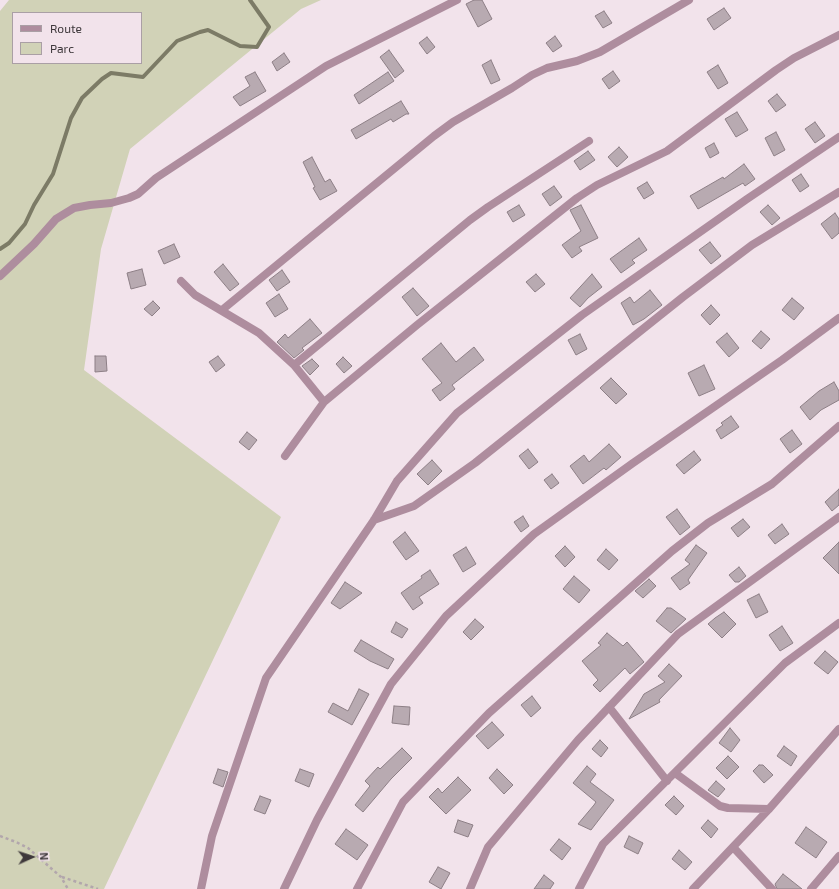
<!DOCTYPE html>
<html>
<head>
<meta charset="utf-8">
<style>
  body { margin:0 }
  #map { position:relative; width:839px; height:889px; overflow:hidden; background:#f2e3eb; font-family:"Exo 2",sans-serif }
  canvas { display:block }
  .legend { position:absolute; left:12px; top:12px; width:130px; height:52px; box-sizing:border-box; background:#f2e3eb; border:1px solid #aa9fa5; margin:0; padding:5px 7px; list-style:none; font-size:12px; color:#3e383b }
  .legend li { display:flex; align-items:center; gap:8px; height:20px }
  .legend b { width:20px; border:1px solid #aa9fa5 }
  .north { position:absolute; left:12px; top:837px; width:40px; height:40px; -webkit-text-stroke:3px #f2e3eb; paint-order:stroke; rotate:87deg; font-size:11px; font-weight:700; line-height:16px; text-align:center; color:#3e383b }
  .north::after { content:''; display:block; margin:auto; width:14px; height:18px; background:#3e383b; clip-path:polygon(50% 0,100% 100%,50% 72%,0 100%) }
</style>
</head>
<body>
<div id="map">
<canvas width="839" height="889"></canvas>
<ul class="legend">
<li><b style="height:5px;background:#ae8d9e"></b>Route</li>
<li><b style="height:11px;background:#d1d2b7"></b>Parc</li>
</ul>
<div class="north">N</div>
</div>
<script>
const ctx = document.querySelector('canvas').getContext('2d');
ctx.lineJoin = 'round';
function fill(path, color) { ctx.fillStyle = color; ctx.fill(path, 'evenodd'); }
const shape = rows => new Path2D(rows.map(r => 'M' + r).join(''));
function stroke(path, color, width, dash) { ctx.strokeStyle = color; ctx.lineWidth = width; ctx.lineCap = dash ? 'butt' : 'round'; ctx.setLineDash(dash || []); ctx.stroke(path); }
fill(shape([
  [9,0,321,0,301,9,130,149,101,249,84,370,281,517,104,889,0,889,0,11],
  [13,13,141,13,141,63,13,63]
]), '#d1d2b7');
stroke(shape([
  [0,249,9,243,25,224,34,205,53,174,71,118,82,98,102,79,111,73,143,77,177,41,200,32,208,30,240,46,257,47,269,27,250,0]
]), '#7c7b66', 4);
const building = shape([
  [474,0,482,0,492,19,478,27,466,4,474,0],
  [724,8,731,18,714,30,707,19,724,8],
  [604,11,612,23,603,28,595,16,604,11],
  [555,36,562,46,553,52,546,43,555,36],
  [427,37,435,47,427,54,419,43,427,37],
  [389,50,404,71,395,78,380,57,389,50],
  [284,53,290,62,277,71,272,62,284,53],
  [491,60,500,80,491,84,482,65,491,60],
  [718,65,728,83,718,89,707,72,718,65],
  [613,71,620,81,609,89,602,79,613,71],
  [255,72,266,91,240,106,233,97,250,86,245,77,255,72],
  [388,72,394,81,359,104,354,95,388,72],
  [777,94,786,105,776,112,768,101,777,94],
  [401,101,409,114,406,114,393,122,391,119,356,139,351,130,401,101],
  [737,112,748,130,736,137,725,119,737,112],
  [815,122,825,136,815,143,805,129,815,122],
  [776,132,785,150,774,156,765,138,776,132],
  [714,143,719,153,710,158,705,148,714,143],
  [619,147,628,157,617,167,608,157,619,147],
  [588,151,595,160,580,170,574,161,588,151],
  [312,157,325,182,330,179,337,191,320,200,313,188,315,187,303,162,312,157],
  [744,164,755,179,745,186,743,183,698,209,690,196,723,177,724,179,744,164],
  [801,174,809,186,800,192,792,180,801,174],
  [647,182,654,193,644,199,637,188,647,182],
  [554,186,562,197,550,206,542,194,554,186],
  [519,205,525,215,513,222,507,212,519,205],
  [581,205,598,238,579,247,582,251,572,258,562,245,581,231,570,210,581,205],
  [768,205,780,218,772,225,760,212,768,205],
  [835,213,839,219,839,233,832,239,821,224,835,213],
  [639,238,647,250,632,260,635,263,621,273,610,259,639,238],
  [710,242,721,256,711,264,699,250,710,242],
  [174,244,180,257,164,264,158,251,174,244],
  [223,264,239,284,230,291,214,272,223,264],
  [142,269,146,285,131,289,127,273,142,269],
  [282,270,290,282,277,291,269,280,282,270],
  [536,274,545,284,535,292,526,282,536,274],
  [592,274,602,287,588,298,580,307,570,298,592,274],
  [413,288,429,306,417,316,402,297,413,288],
  [650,290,662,305,644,319,633,325,621,303,630,297,634,303,650,290],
  [279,294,288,309,275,317,266,303,279,294],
  [792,298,804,308,794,320,782,310,792,298],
  [153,301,160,308,152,316,144,309,153,301],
  [711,305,720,315,710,325,701,315,711,305],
  [310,319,322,333,302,348,304,350,294,358,277,342,285,334,288,338,310,319],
  [761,331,770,339,761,349,752,341,761,331],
  [727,333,739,348,729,357,716,342,727,333],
  [580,334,587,349,576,355,568,340,580,334],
  [441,343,456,362,474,347,484,360,452,385,455,389,440,401,432,390,442,383,422,359,441,343],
  [95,356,106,356,107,371,95,372,95,356],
  [218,356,225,365,216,372,209,362,218,356],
  [343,357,352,366,344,373,336,364,343,357],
  [312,359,319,366,310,375,302,366,312,359],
  [704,365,715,389,699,396,688,373,704,365],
  [611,378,627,394,616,404,600,388,611,378],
  [834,382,839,391,839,400,821,410,810,420,800,407,819,391,834,382],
  [731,416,739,427,721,439,716,430,723,425,721,423,731,416],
  [792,430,802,444,790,453,780,439,792,430],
  [247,432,257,440,249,450,239,442,247,432],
  [609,444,621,457,606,470,604,468,583,484,570,466,584,455,589,462,609,444],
  [528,449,538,462,529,469,519,456,528,449],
  [694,451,701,460,684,474,676,465,694,451],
  [432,460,442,471,428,485,417,474,432,460],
  [552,474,559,483,551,489,544,480,552,474],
  [839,489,839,505,832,511,825,502,839,489],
  [677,509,690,527,680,535,666,517,677,509],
  [523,516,529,526,521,532,514,522,523,516],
  [743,519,750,527,738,537,731,528,743,519],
  [782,524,789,534,775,544,768,535,782,524],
  [405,532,419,551,406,560,393,542,405,532],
  [839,542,839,574,823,558,839,542],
  [696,545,707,553,688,580,690,583,680,590,671,578,690,564,685,560,696,545],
  [565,546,575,557,565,567,555,556,565,546],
  [466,547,476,564,463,572,453,555,466,547],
  [606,549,618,560,609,570,597,560,606,549],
  [739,567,746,576,739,582,735,582,729,575,739,567],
  [430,570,439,584,419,597,423,603,413,610,401,593,422,578,421,576,430,570],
  [574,576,590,590,579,603,563,589,574,576],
  [649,579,656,586,643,598,635,591,649,579],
  [345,582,362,593,340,609,331,603,345,582],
  [759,594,768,612,756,618,747,600,759,594],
  [667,608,671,608,686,619,671,633,656,621,667,608],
  [724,612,736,624,722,638,708,624,715,618,724,612],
  [475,619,484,627,471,640,463,632,475,619],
  [396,622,408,629,402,638,391,632,396,622],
  [782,626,793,643,780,651,769,635,782,626],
  [607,633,623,646,627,642,644,662,630,674,625,668,600,692,593,685,598,680,582,661,601,645,598,643,607,633],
  [361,640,394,659,388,669,370,661,354,651,361,640],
  [825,651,838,662,828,674,814,663,825,651],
  [669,664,682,676,659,700,660,702,629,719,644,694,665,682,658,676,669,664],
  [359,689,369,694,352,725,328,712,333,703,348,711,359,689],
  [532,696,541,708,531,717,521,705,532,696],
  [394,706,410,707,409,725,392,723,394,706],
  [492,722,504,735,488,749,476,736,492,722],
  [730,728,740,740,731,752,719,743,730,728],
  [600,740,608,748,601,757,592,749,600,740],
  [784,746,797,756,791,766,777,756,784,746],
  [402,748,412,758,391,779,363,812,355,805,370,786,365,781,378,767,380,769,402,748],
  [728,756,739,767,727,779,716,768,728,756],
  [759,765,763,765,773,775,764,783,753,771,759,765],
  [587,766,596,774,590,782,614,800,591,830,578,824,594,805,596,802,573,783,587,766],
  [218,769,228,772,223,787,213,783,218,769],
  [300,769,314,774,309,787,295,781,300,769],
  [497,769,513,785,504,794,489,778,497,769],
  [458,777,471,790,446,814,429,797,438,788,442,793,458,777],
  [716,781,725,789,718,797,708,790,716,781],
  [260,796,271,800,265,814,254,810,260,796],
  [674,796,684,806,676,815,665,805,674,796],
  [458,820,473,825,468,837,454,832,458,820],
  [708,820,718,829,711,838,701,828,708,820],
  [806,827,827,842,816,858,795,843,806,827],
  [346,829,368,845,357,860,335,844,346,829],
  [629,836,643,843,638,854,624,847,629,836],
  [559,839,571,848,562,860,550,850,559,839],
  [679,850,692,862,685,870,672,859,679,850],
  [438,867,450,873,441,889,429,882,438,867],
  [783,874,802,889,777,889,775,884,783,874],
  [544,875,554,883,550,889,534,889,544,875]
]);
fill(building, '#b8aab1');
stroke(building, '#8d7f86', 1);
stroke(shape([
  [0,836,16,842,28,848,61,877,68,889],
  [62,877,98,889]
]), '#b2a6ac', 2.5, [3, 3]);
stroke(shape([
  [0,276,34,244,56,219,74,208,90,205,111,203,129,198,138,194,156,178,326,66,457,0],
  [181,281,195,295,259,333,294,365,324,402],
  [222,310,434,136,453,122,512,88,532,75,547,68,577,61,600,52,689,0],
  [294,365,470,220,488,207,589,141],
  [285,456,324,402,417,325,577,198,597,185,667,151,776,70,794,58,839,35],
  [374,520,414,506,475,463,683,297,752,245,839,192],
  [609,707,667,781],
  [675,773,720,806,728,808,769,809],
  [733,847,772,889],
  [201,889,212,836,266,678,374,520,397,481,457,413,582,315,747,199,839,137],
  [284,889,317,820,391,684,446,616,534,534,633,463,782,360,839,318],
  [357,889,403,802,489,713,672,551,708,523,772,484,839,426],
  [470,889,488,847,578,740,678,634,839,517],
  [579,889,603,844,785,663,839,623],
  [693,889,769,809,839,729],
  [811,889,839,856]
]), '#ae8d9e', 8);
</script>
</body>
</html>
